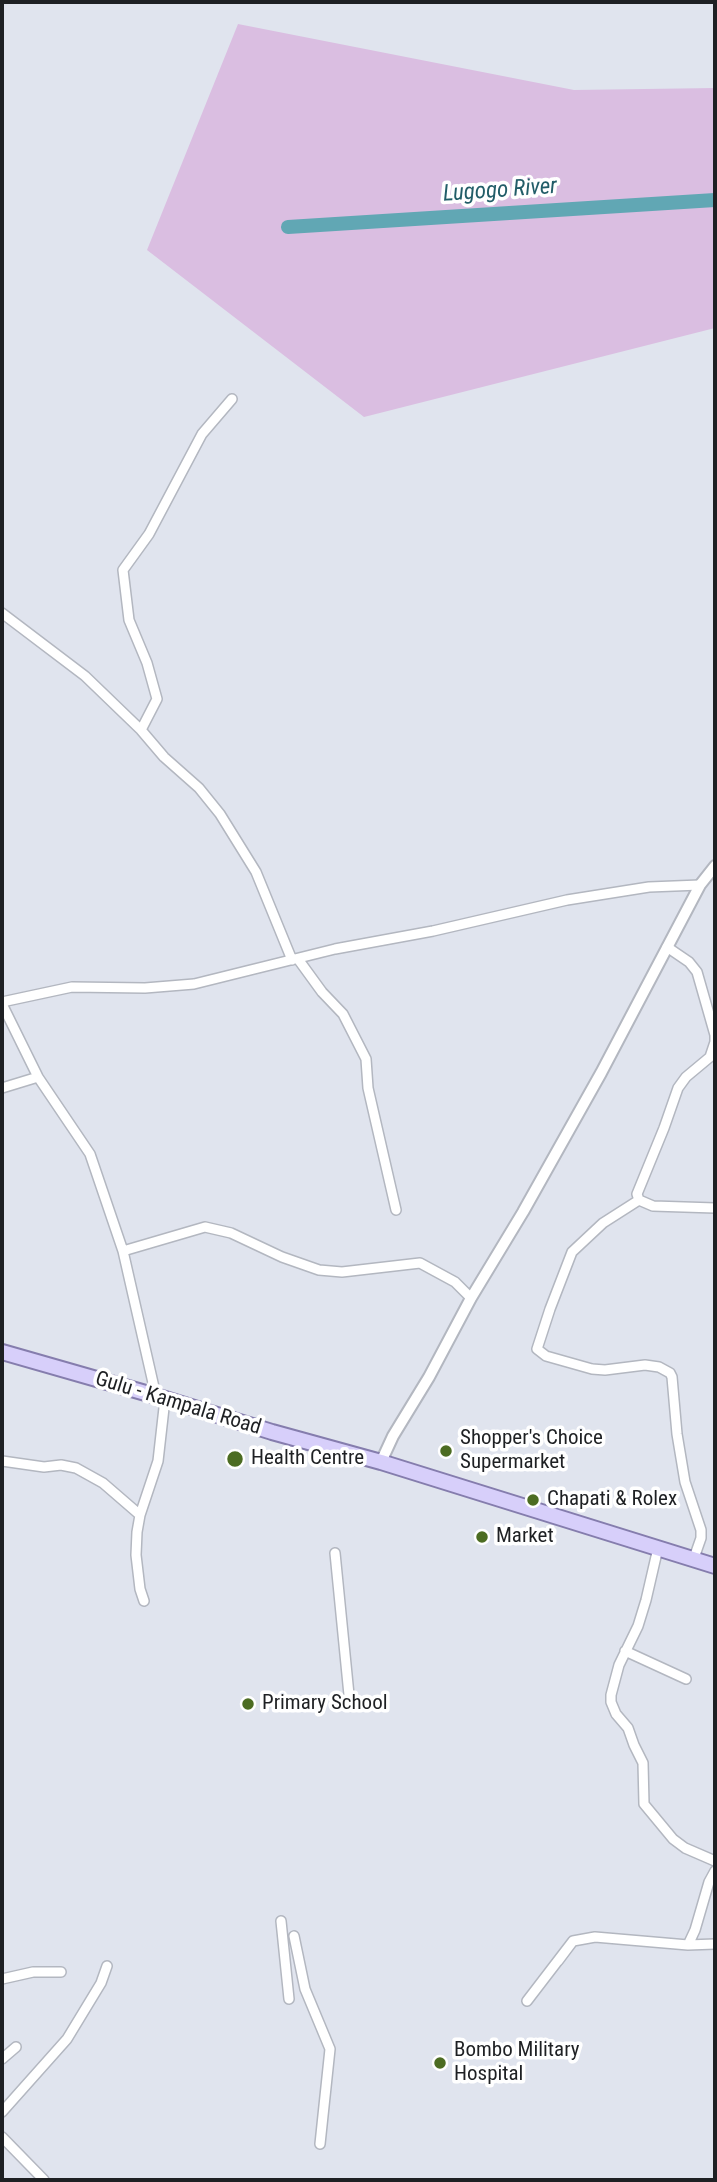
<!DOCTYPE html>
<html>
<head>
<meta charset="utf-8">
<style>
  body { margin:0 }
  #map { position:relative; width:717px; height:2182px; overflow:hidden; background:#e0e4ee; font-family:"Roboto Condensed",sans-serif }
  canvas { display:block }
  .frame { position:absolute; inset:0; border:4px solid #1e2023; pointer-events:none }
</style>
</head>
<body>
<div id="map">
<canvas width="717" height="2182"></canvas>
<div class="frame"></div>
</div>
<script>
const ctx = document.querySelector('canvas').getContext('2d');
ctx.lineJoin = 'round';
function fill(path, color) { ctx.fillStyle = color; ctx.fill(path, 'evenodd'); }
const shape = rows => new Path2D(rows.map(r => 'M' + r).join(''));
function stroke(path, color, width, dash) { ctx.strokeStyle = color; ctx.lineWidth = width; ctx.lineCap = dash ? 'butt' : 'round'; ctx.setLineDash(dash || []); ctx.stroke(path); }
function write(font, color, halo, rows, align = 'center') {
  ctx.font = font + ' "Roboto Condensed",sans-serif'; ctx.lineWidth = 7; ctx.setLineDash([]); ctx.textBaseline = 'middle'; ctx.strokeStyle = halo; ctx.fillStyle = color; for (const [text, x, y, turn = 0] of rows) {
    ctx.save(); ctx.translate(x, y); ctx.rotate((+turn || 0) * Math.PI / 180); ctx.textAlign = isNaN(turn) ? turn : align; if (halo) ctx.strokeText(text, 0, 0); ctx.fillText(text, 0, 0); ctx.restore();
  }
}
fill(shape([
  [238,24,574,90,715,88,715,328,364,417,147,250]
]), '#dabee1');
stroke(shape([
  [288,227,715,200]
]), '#61a7b4', 14);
const minor = shape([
  [2,613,85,676,141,730,164,757,199,788,220,814,256,872,292,960],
  [141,730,157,699,147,663,129,620,123,570,149,534,202,434,232,399],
  [667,947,689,962,697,972,715,1035,715,1042,710,1057,686,1077,678,1088,664,1128,637,1194,639,1200,653,1206,715,1208],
  [298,959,322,992,343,1014,366,1059,368,1088,396,1210],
  [2,1002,72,987,145,988,194,984,335,949,433,931,567,900,649,887,700,885],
  [2,1004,38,1077,90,1154,123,1251,156,1396],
  [2,1088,38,1077],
  [639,1200,603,1223,572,1252,550,1309,537,1349,546,1356,592,1369,605,1370,645,1365,659,1367,670,1373,672,1377,677,1434,685,1482,701,1530,701,1538,694,1558],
  [123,1251,205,1227,231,1233,282,1257,319,1270,342,1272,420,1263,455,1282,471,1298],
  [2,1461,44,1467,61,1465,76,1468,103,1483,140,1515],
  [658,1548,646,1600,638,1626,619,1665,611,1695,611,1702,616,1714,628,1728,634,1745,643,1763,644,1804,673,1839,685,1848,715,1861],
  [335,1553,350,1705],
  [144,1601,140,1589,136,1555,137,1532,140,1515,158,1461,165,1399],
  [625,1651,686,1679],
  [281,1921,289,1999],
  [294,1936,305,1989,330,2049,320,2144],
  [573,1941,595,1937,688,1945,715,1944],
  [688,1945,695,1930,709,1882,715,1871],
  [2,1979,33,1972,61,1972],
  [527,2001,573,1941,558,1961],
  [2,2059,16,2047],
  [2,2112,67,2039,101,1983,107,1966],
  [2,2137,44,2180]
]);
const tertiary = shape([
  [381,1462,393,1436,429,1377,471,1298,523,1212,601,1073,700,885,715,866]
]);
const primary = shape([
  [2,1352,156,1396,272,1432,381,1462,715,1566]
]);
stroke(minor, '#b3b7c0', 12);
stroke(tertiary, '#b3b7c0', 14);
stroke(primary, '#857dad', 18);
stroke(minor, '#fff', 9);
stroke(tertiary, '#fff', 10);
stroke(primary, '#d7cffa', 14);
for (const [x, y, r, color] of [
  [446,1451,7,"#4c6c22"],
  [235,1459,9,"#4c6c22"],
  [533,1500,7,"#4c6c22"],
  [482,1537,7,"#4c6c22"],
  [248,1704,7,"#4c6c22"],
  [440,2063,7,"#4c6c22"]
]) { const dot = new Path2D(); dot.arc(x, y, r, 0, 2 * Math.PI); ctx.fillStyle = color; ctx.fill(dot); stroke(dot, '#fff', 2.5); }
write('21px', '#1e2023', '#fff', [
  ["Gulu - Kampala Road",178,1404,17]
]);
write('21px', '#1e2023', '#fff', [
  ["Shopper's Choice",460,1439],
  ["Supermarket",460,1463],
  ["Health Centre",251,1459],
  ["Chapati & Rolex",547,1500],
  ["Market",496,1537],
  ["Primary School",262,1704],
  ["Bombo Military",454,2051],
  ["Hospital",454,2075]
], 'left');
write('italic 23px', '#225d68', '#fff', [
  ["Lugogo River",500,191,-4]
]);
</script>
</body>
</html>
